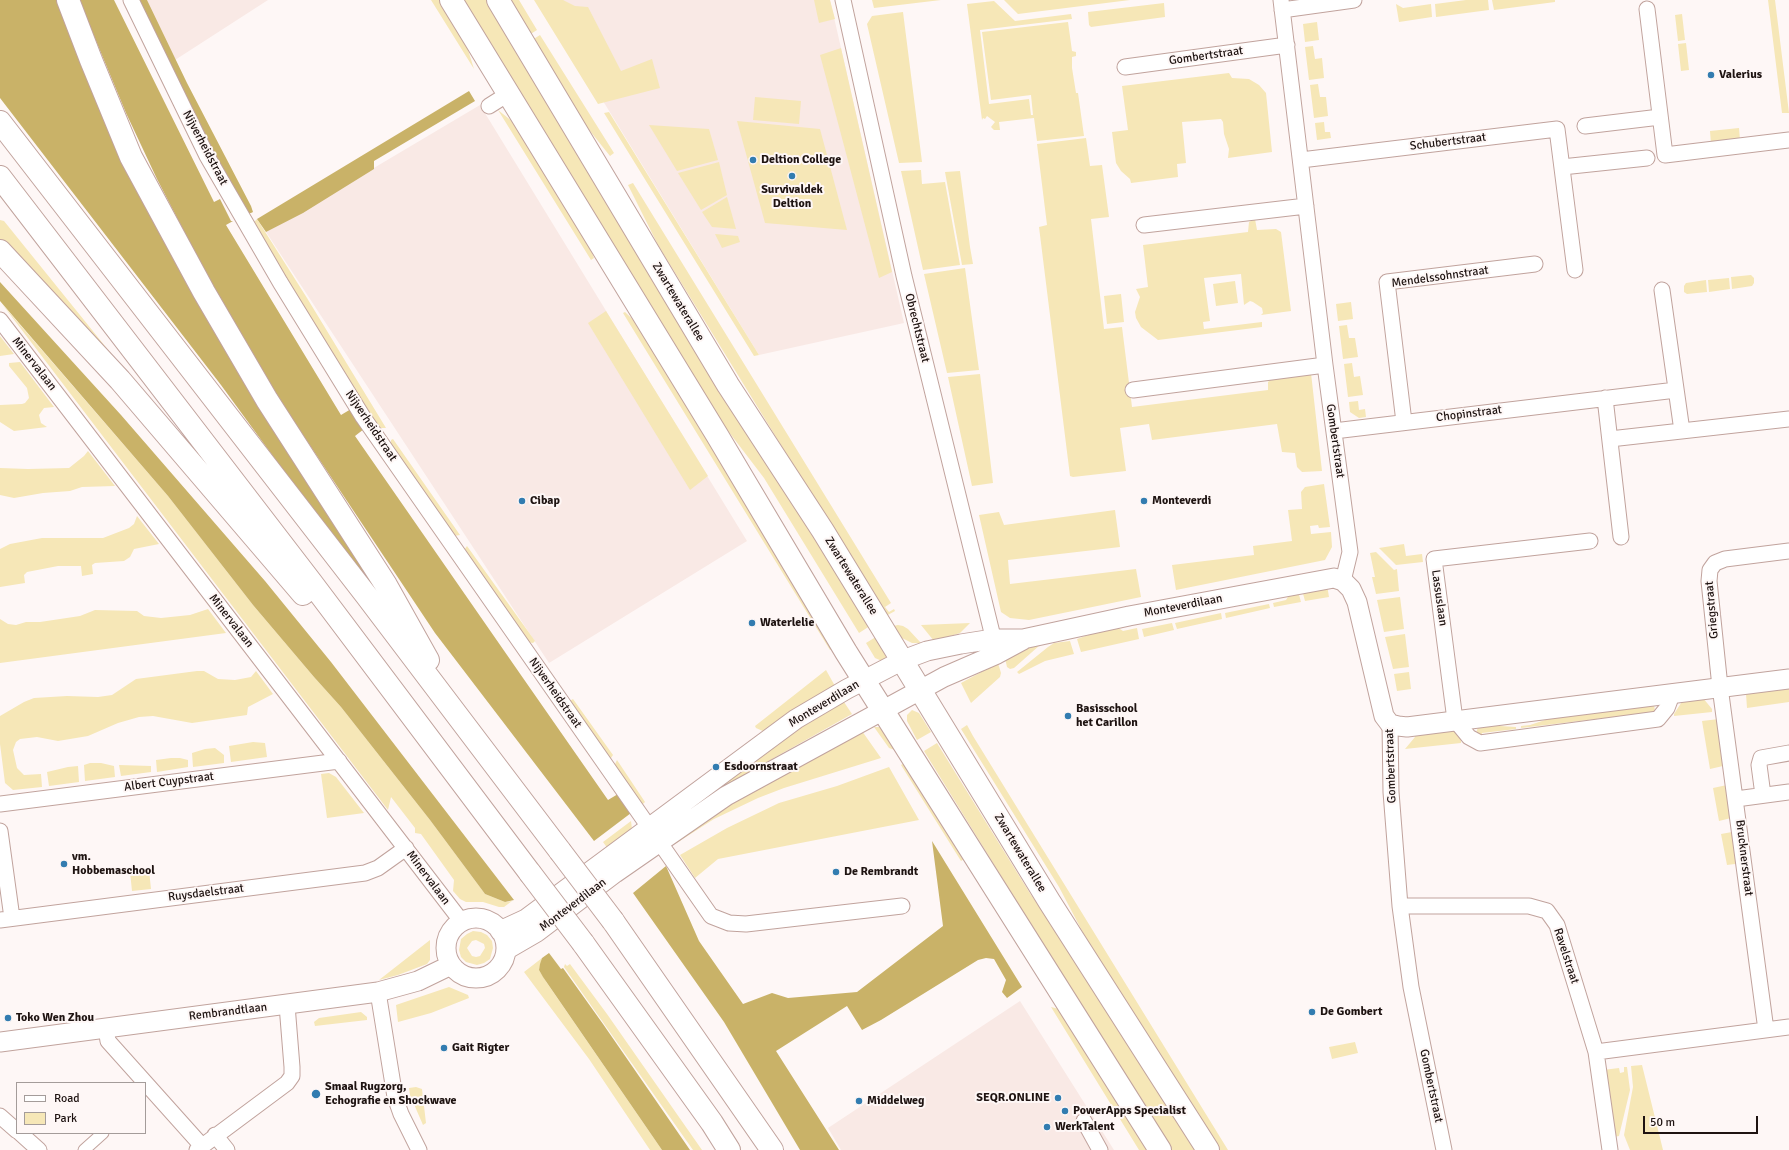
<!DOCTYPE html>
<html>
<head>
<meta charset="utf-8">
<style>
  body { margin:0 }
  #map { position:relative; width:1789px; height:1150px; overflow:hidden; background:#fef7f6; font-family:Signika,sans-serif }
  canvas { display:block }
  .legend { position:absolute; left:16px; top:1082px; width:130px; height:52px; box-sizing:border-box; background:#fef7f6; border:1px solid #a49c9a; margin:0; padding:5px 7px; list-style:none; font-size:12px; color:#1e1311 }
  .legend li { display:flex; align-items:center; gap:8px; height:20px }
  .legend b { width:20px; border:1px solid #a49c9a }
  .scale { position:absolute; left:1643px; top:1116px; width:115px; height:18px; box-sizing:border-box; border:2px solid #1e1311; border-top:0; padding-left:5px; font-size:12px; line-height:14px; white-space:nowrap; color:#1e1311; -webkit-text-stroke:3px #fef7f6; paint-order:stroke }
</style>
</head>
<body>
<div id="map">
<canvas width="1789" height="1150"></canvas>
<ul class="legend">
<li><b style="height:5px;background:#fff"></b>Road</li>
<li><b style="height:11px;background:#f6e7b7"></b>Park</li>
</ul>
<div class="scale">50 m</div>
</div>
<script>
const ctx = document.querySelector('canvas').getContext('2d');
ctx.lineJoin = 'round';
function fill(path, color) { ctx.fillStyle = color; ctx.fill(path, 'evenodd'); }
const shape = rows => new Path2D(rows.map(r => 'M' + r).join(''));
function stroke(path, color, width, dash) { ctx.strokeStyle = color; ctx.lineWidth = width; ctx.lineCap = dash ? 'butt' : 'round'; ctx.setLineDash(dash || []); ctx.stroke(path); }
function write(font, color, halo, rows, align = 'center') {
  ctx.font = font + ' Signika,sans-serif'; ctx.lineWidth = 4; ctx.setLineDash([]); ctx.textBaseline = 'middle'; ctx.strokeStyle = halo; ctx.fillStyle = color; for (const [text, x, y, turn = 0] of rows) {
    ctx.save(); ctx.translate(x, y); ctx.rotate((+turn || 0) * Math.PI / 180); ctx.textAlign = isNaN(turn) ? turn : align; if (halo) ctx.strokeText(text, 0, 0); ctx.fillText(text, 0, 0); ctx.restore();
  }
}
fill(shape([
  [146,0,268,0,175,60],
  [541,0,830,0,904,323,759,355],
  [480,105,747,541,549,663,266,232],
  [1020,1001,1114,1150,841,1150,828,1128]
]), '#f9e9e5');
fill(shape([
  [431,0,443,0,463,34,474,69],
  [461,0,488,0,873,624,859,633,764,478,722,423],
  [507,0,519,0,537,30,529,35],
  [534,0,563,0,575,6,588,7,621,71,652,59,660,88,598,104],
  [814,0,830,0,835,19,819,23],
  [872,0,941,0,874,8],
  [1004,0,1130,0,1018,14],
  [1466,0,1488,0,1489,10,1436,17,1435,4],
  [1492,0,1555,0,1555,2,1494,10],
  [1768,0,1775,0,1789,113,1782,113],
  [994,1,1015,21,1071,14,1072,19,980,30,989,104,1029,99,1031,115,1033,115,1031,95,991,100,982,32,1068,22,1072,51,1076,52,1076,56,1072,57,1072,68,1076,93,1078,93,1084,136,1037,141,1034,118,999,122,1000,130,994,130,991,127,995,122,987,116,985,119,983,118,982,120,967,4],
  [1164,3,1165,17,1091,27,1089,25,1088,12],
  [1396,4,1403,8,1431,4,1432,17,1399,22],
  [903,12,922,162,899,163,867,24,872,16],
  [1682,14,1685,40,1678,41,1675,15],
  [1317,22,1319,40,1305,42,1303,24],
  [540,35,614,153,610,156,582,121,532,40],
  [1686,43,1689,70,1681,71,1678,44],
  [1313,46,1315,59,1322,58,1324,78,1309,80,1305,47],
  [841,48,892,272,879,278,820,55],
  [1229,73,1232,78,1249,79,1259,85,1266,93,1272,152,1228,158,1229,149,1224,134,1223,122,1221,119,1182,122,1186,163,1177,164,1178,177,1131,183,1130,179,1121,171,1116,163,1112,132,1128,130,1122,86],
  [1318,84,1320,97,1326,97,1328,116,1314,118,1310,85],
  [755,97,801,101,799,124,753,120],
  [498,110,523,130,583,228,594,258,591,260],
  [609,112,759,355,754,356,604,113],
  [737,121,820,129,847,230,765,223],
  [1324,122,1325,132,1330,132,1331,138,1317,140,1315,123],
  [649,125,709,129,718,160,677,171],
  [1739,128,1740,140,1711,144,1710,131],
  [1086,138,1090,166,1102,165,1109,217,1091,219,1104,329,1122,327,1132,407,1268,390,1268,382,1272,378,1311,373,1322,471,1302,472,1297,467,1295,453,1282,452,1277,424,1152,440,1149,424,1120,428,1126,471,1073,477,1070,476,1039,227,1047,225,1037,144],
  [719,162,727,195,701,210,678,173],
  [921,170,922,184,945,182,960,265,923,270,901,171],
  [960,171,970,247,973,264,962,265,945,172],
  [633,183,891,603,885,607,889,612,894,609,895,611,886,616,658,245,628,185],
  [727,197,736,229,712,227,702,212],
  [257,219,307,298,386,428,381,428,378,424,375,425,360,402,253,223],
  [1255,219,1257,230,1276,229,1281,232,1291,311,1261,315,1263,313,1262,308,1253,302,1250,301,1244,305,1241,274,1204,278,1210,321,1203,322,1204,329,1262,322,1262,327,1158,340,1141,327,1136,318,1135,312,1140,297,1136,289,1148,287,1143,245,1248,232,1249,222],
  [0,220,4,221,193,455,0,244],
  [715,234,738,236,740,242,722,248],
  [965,268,979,370,947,373,924,274],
  [1751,275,1754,278,1754,283,1752,286,1732,289,1731,277],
  [1729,278,1730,289,1709,292,1708,280],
  [1706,280,1707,292,1687,294,1684,292,1684,286,1686,283],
  [1235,281,1238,303,1216,306,1213,284],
  [1121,294,1124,322,1107,324,1104,296],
  [1351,302,1353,319,1338,321,1336,304],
  [2,304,168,496,253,605,314,677,341,707,430,820,485,894,505,902,512,901,504,907,499,907,483,902,466,902,460,899,453,891,454,880,421,834,415,833,415,828,391,797,388,810],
  [606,311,708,476,690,490,588,323],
  [625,312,649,335,835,647,830,650,623,313],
  [1347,325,1349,338,1355,338,1358,357,1343,359,1339,326],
  [0,336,14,354,0,356],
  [20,362,54,407,44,408,39,415,41,423,47,427,14,431,0,422,0,405,22,404,25,403,29,398,27,388,9,366,9,363],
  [1352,363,1354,377,1360,376,1363,395,1348,397,1344,364],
  [980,374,993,483,972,486,948,377],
  [1358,401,1359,410,1365,409,1366,417,1359,418,1350,412,1349,402],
  [393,439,460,535,454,536,391,448,391,440],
  [88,451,115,486,82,487,70,491,43,493,14,498,0,495,0,468,28,469,69,468,84,456],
  [1324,484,1330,527,1319,528,1318,525,1310,526,1311,534,1331,532,1332,547,1325,560,1176,590,1172,565,1254,555,1253,546,1292,541,1288,510,1302,509,1301,492,1305,487],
  [1115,510,1120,547,1008,560,1010,584,1136,569,1141,597,1029,620,1010,618,1001,612,979,515,999,512,1004,525],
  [137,516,159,544,134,549,130,557,124,561,95,563,92,565,93,574,82,576,81,566,58,566,27,572,24,575,25,583,0,587,0,549,10,544,42,538,103,538,129,528,134,524],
  [1404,544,1406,556,1422,554,1423,562,1396,565,1379,548],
  [467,546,535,641,533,643,527,642,464,550],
  [1376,552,1394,570,1397,569,1399,591,1376,594,1372,577,1375,577,1370,553],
  [1327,585,1329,597,1305,601,1302,590],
  [1298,591,1301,602,1274,607,1273,603,1286,600,1291,592],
  [1400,597,1404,629,1384,632,1377,600],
  [1269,604,1270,608,1226,618,1225,613],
  [208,609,226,633,0,663,0,619,8,624,16,625,26,622,40,622,80,616,95,610,137,611,144,616,161,618,190,615],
  [1221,613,1222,619,1177,629,1175,623],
  [970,623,960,633,934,641,921,625],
  [1172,623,1174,630,1144,637,1142,629],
  [898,625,903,626,908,629,921,643,912,643,902,638,893,626],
  [1117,627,1123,631,1137,628,1139,639,1081,652,1077,639,1094,633],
  [1405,634,1409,667,1393,669,1385,637],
  [879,635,887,654,885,659,882,661,875,658,866,643],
  [1070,641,1074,654,1045,661,1019,674,1017,672,1048,647,1054,643],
  [1040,645,1014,668,1010,669,1007,667,1005,658,1020,650],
  [998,663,1001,673,1000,677,971,703,961,683],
  [826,670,835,686,765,732,756,728,755,726],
  [197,671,204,671,218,679,235,680,251,677,256,671,273,694,248,707,247,715,192,723,153,716,139,717,118,723,88,736,58,741,37,737,20,739,16,742,13,750,17,768,24,775,41,774,42,787,13,790,5,783,0,744,0,716,24,702,34,698,67,696,98,697,112,695,136,679],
  [1409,672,1411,689,1397,691,1394,674],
  [1789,687,1789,702,1747,708,1746,694,1788,689],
  [1703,698,1712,709,1712,712,1674,716,1674,714,1683,700],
  [573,699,613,755,609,761,568,702],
  [842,699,852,714,772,759,749,773,720,795,663,825,739,769],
  [1654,704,1655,712,1521,728,1521,726,1530,725,1557,716],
  [912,710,919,713,931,732,917,740,907,721,907,715],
  [1719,719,1723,766,1710,769,1702,721],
  [967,725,973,736,1228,1150,1216,1150,1091,948,1059,887,961,729],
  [1484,725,1516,727,1516,729,1482,733,1482,737,1476,733,1478,727],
  [874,727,880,727,898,751,889,748],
  [1453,730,1461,736,1461,743,1405,749,1415,737,1414,733],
  [862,731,881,758,784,788,758,798,714,819,675,844,674,838,727,800],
  [253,742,265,743,267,757,231,762,229,746],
  [937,743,1031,895,1076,955,1196,1150,1170,1150,924,751],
  [215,748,224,755,224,763,193,767,192,753,205,749],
  [171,758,180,758,188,760,188,767,157,772,156,760],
  [910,759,966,858,961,861,901,765],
  [617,760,645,802,641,806,614,766],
  [90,763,101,763,114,766,115,777,85,781,84,765],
  [119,765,151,766,151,772,121,776],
  [78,766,79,782,49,786,47,772,68,767],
  [889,767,919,820,718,859,695,878,680,855,727,828,779,803,837,786],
  [329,773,336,777,364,813,327,818,321,774],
  [1727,785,1731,818,1719,821,1713,788],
  [631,821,632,829,608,849,603,842],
  [1732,832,1736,862,1735,864,1727,865,1721,834],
  [149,870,151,889,132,891,130,872],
  [473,931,481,932,487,935,492,941,493,948,490,959,484,963,477,965,466,962,461,957,459,950,461,939,467,934],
  [476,940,484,944,485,948,480,956,476,957,472,956,467,948,472,941],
  [430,940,430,960,427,964,398,975,379,980],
  [542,958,539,970,547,983,662,1150,650,1150,589,1059,524,972],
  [565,964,567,966,570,964,607,1014,702,1150,693,1150,564,967],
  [449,987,468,995,469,998,431,1013,398,1022,396,1005],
  [1051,1007,1059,1009,1151,1150,1139,1150],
  [361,1012,367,1017,367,1020,315,1026,314,1022,319,1018],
  [1355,1042,1358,1053,1332,1059,1329,1047],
  [1642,1065,1663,1150,1630,1150,1624,1135,1633,1087,1631,1066],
  [1624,1067,1627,1067,1630,1090,1619,1136,1614,1137,1603,1070,1619,1068,1620,1073,1624,1072],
  [416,1087,422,1089,426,1123,423,1125,410,1095,409,1088]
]), '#f6e7b7');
fill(shape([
  [0,0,60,0,82,56,383,590,376,597,221,385,0,98],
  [79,0,114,0,214,202,220,199,231,221,233,221,226,225,341,415,351,409,364,429,355,436,523,678,608,800,618,794,631,813,594,841,435,633,283,405,205,272,157,179,126,113],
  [138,0,147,0,187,83,251,206,253,212,251,213,248,213,218,160],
  [469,91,475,101,374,161,374,169,303,213,266,232,257,219],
  [0,282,121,415,265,581,331,662,514,900,505,902,485,894,430,820,341,707,314,677,253,605,168,496,0,301],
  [932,841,1022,987,1007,998,1002,992,1006,980,994,959,986,958,978,960,881,1020,862,1030,847,1006,776,1051,839,1150,800,1150,724,1022,633,893,666,866,699,941,743,1004,772,993,788,998,857,992,943,926],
  [549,953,561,969,563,968,603,1024,690,1150,662,1150,543,977,539,970,540,964,542,958]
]), '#c9b268');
const pedestrian = shape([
  [84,1150,103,1133]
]);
const minor = shape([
  [131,0,207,156,280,282,363,417,711,916,729,923,746,924,902,906],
  [843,0,904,276,996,649],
  [1281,0,1325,365,1350,552,1343,581],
  [1647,9,1665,155,1789,140],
  [1282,10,1354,0],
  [1125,67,1287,45],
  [489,106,508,94],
  [1585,126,1660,117],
  [1301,160,1557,129,1575,270],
  [1562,167,1647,158],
  [1144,225,1306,206],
  [1662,290,1682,431],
  [0,320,462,922],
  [1133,390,1325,365],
  [1605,398,1621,537],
  [1404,422,1387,282,1535,264],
  [1334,431,1676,390],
  [1610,439,1789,419],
  [1590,541,1434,559,1455,720,1469,737,1480,743,1658,719,1667,708,1673,692],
  [1390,724,1391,792,1400,906,1411,987,1444,1150],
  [1763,795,1759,765,1761,758,1789,753],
  [1736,799,1789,792],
  [0,804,339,761],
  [0,831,12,918],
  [1400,906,1529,906,1547,911,1557,925,1596,1052,1610,1150],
  [0,920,365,873,378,868,406,848],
  [378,992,395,1097,401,1114,419,1150],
  [106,1028,108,1041,202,1146],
  [1766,1030,1720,687,1709,581,1710,570,1715,563,1725,559,1789,551],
  [1596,1052,1789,1027],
  [0,1116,17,1131],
  [1084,1121,1100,1150],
  [20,1133,39,1150],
  [215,1135,227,1150],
  [197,1150,287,1083,292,1076,292,1067,287,1005]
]);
const tertiary = shape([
  '446 948a30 30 0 1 1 60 0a30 30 0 1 1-60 0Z',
  [500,931,526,919,796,719,847,689,903,660,927,651,961,644,993,639,1023,639,1129,616,1334,578,1343,581,1351,589,1357,602,1384,716,1390,724,1398,726,1407,727,1789,679],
  [506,950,537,932,615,873,726,796,944,677,997,654,1023,640],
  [0,1042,378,992,418,981,451,965]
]);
const primary = shape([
  [451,0,717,435,846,652,1160,1150],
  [498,0,728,385,823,531,1049,901,1208,1150]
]);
const motorway = shape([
  [68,0,91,60,131,157,204,292,267,400,386,585,428,660],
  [0,122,366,595,560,851],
  [0,177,311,582,530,873],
  [0,251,120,380,303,594],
  [613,921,772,1150],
  [583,943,712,1123,729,1150]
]);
stroke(pedestrian, '#c1a39d', 13);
stroke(minor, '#c1a39d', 17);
stroke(tertiary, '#c1a39d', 21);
stroke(primary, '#c1a39d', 24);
stroke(motorway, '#c1a39d', 24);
stroke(pedestrian, '#fff', 11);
stroke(minor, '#fff', 15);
stroke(tertiary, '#fff', 19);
stroke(primary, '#fff', 22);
stroke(motorway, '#fff', 22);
const motorwayBridge = shape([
  [560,851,613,921],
  [530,873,583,943]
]);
stroke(motorwayBridge, '#c1a39d', 24, []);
stroke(motorwayBridge, '#fff', 22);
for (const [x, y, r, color] of [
  [1711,75,4,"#327cb0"],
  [753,160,4,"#327cb0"],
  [792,176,4,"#327cb0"],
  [522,501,4,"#327cb0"],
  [1144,501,4,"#327cb0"],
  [752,623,4,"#327cb0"],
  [1068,716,4,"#327cb0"],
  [716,767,4,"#327cb0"],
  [64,864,4,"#327cb0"],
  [836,872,4,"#327cb0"],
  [1312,1012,4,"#327cb0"],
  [8,1018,4,"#327cb0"],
  [444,1048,4,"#327cb0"],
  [316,1094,5,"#327cb0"],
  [1058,1098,4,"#327cb0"],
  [859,1101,4,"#327cb0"],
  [1065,1111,4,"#327cb0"],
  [1047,1127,4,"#327cb0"]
]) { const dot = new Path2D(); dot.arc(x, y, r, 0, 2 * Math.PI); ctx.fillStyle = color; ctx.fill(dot); stroke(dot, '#fef7f6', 1.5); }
write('12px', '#1e1311', '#fef7f6', [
  ["Gombertstraat",1206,56,-8],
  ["Schubertstraat",1448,142,-7],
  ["Nijverheidstraat",205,148,62],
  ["Mendelssohnstraat",1440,277,-8],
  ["Zwartewaterallee",678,302,59],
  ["Obrechtstraat",917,328,76],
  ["Minervalaan",34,364,52],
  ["Chopinstraat",1469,414,-7],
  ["Nijverheidstraat",371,426,56],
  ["Gombertstraat",1335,441,82],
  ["Zwartewaterallee",851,576,58],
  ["Lassuslaan",1439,598,82],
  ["Monteverdilaan",1183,606,-11],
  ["Griegstraat",1712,610,-95],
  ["Minervalaan",231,621,52],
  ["Nijverheidstraat",555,693,55],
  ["Monteverdilaan",824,704,-31],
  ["Gombertstraat",1391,766,-92],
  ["Albert Cuypstraat",169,782,-7],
  ["Zwartewaterallee",1020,853,59],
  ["Brucknerstraat",1744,858,83],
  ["Minervalaan",428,878,53],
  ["Ruysdaelstraat",206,893,-7],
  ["Monteverdilaan",573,905,-37],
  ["Ravelstraat",1566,956,72],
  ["Rembrandtlaan",228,1012,-7],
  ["Gombertstraat",1431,1086,78]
]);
write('bold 12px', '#1e1311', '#fef7f6', [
  ["Valerius",1719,75],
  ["Deltion College",761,160],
  ["Survivaldek",792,190,"center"],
  ["Deltion",792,204,"center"],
  ["Cibap",530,501],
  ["Monteverdi",1152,501],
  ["Waterlelie",760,623],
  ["Basisschool",1076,709],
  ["het Carillon",1076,723],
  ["Esdoornstraat",724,767],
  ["vm.",72,857],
  ["Hobbemaschool",72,871],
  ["De Rembrandt",844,872],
  ["De Gombert",1320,1012],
  ["Toko Wen Zhou",16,1018],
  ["Gait Rigter",452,1048],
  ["Smaal Rugzorg,",325,1087],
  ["Echografie en Shockwave",325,1101],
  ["SEQR.ONLINE",1050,1098,"right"],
  ["Middelweg",867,1101],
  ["PowerApps Specialist",1073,1111],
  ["WerkTalent",1055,1127]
], 'left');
</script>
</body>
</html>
